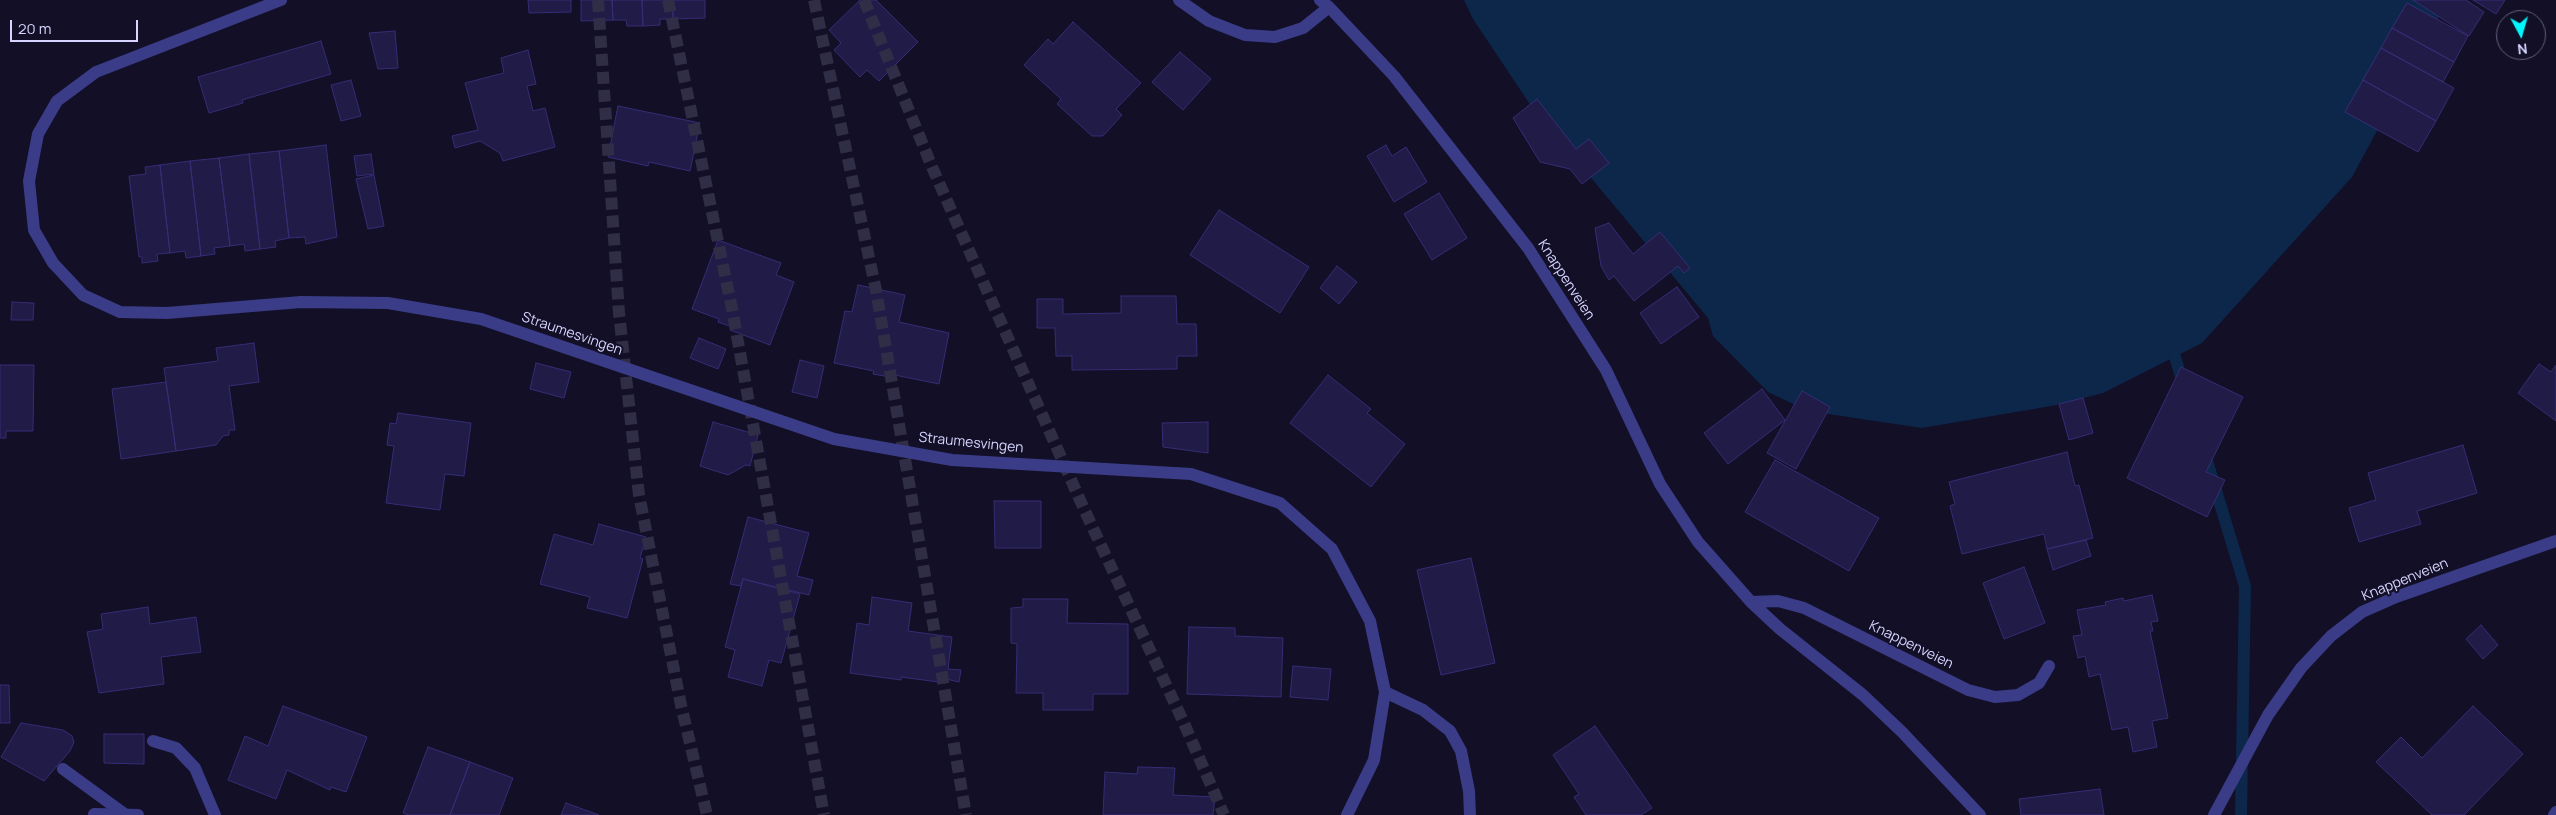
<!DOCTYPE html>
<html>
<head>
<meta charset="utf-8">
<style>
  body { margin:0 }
  #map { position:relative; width:2556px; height:815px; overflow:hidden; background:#120f27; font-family:Manrope,sans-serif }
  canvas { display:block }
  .north { position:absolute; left:2496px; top:10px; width:50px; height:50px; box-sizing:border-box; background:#120f27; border:1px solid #615e7d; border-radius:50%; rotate:174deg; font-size:14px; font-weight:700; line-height:20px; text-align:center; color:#d7d5ff }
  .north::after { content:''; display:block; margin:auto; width:18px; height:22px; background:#01f7ff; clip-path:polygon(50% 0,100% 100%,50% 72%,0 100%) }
  .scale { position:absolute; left:10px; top:20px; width:128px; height:22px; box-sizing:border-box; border:2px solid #d7d5ff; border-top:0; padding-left:6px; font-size:15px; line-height:18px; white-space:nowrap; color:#d7d5ff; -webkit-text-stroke:4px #120f27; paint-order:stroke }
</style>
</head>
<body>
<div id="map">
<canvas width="2556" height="815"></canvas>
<div class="north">N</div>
<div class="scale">20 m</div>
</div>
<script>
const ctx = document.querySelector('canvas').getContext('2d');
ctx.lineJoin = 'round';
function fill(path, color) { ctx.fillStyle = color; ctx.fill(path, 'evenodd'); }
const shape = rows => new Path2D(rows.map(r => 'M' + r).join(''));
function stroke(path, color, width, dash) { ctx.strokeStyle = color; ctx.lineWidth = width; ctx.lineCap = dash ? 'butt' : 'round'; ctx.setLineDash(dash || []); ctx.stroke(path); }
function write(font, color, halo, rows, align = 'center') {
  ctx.font = font + ' Manrope,sans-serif'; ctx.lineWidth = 4; ctx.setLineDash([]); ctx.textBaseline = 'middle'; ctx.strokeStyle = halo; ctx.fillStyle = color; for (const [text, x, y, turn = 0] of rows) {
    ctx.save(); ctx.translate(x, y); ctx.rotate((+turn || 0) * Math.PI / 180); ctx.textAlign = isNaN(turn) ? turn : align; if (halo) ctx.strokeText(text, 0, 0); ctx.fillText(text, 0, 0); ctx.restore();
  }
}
fill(shape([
  [1464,0,2448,0,2352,177,2202,343,2103,393,2057,405,1922,428,1808,411,1768,392,1713,336,1708,318,1531,106,1473,19]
]), '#0c274a');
stroke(shape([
  [2175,357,2184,386],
  [2204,451,2245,586,2241,815]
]), '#0c274a', 12);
const building = shape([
  [528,0,571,0,571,12,529,13,528,0],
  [581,0,612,0,613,20,581,21,581,0],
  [612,0,642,0,643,26,627,26,626,20,613,20,612,0],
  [642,0,673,0,673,19,660,19,660,25,643,26,642,0],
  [673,0,705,0,705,18,673,19,673,0],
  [860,0,876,0,918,42,879,81,867,70,860,77,834,50,841,43,829,30,860,0],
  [2413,0,2466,0,2484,12,2469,36,2413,0],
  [2473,0,2505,0,2496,14,2473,0],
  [2407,3,2468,36,2454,62,2392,28,2407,3],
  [1073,22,1141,83,1116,109,1122,115,1103,136,1092,136,1057,104,1061,99,1024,65,1048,39,1053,44,1073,22],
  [2392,28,2454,62,2443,82,2381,48,2392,28],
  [395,31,398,68,378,69,369,33,395,31],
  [321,41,331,74,242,100,243,103,209,113,198,77,321,41],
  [2381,48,2454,88,2436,121,2363,80,2381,48],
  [528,50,536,84,527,86,533,111,545,108,555,147,503,161,500,153,480,141,455,148,452,136,478,130,465,83,504,73,501,58,528,50],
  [1180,52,1211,79,1183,110,1152,82,1180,52],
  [351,80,361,116,341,121,331,85,351,80],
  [2363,80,2436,121,2418,152,2345,112,2363,80],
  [1537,99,1576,149,1589,139,1609,163,1582,184,1570,169,1540,162,1513,118,1537,99],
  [618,106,700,123,690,171,649,162,648,166,608,157,618,106],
  [326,145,337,237,306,244,305,237,289,238,279,151,326,145],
  [1386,145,1392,156,1406,147,1427,182,1394,202,1367,156,1386,145],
  [279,151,289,238,275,241,276,247,260,249,249,154,279,151],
  [249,154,260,249,245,251,244,244,230,246,219,158,249,154],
  [371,154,374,174,357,176,354,156,371,154],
  [219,158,230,246,214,248,215,254,201,256,190,161,219,158],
  [190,161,201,256,186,258,185,251,170,253,160,165,190,161],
  [160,165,170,253,157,254,158,261,142,263,142,257,139,257,129,176,146,174,145,167,160,165],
  [374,175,384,226,368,229,356,179,374,175],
  [1439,193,1467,238,1432,260,1404,214,1439,193],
  [1219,210,1309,267,1280,313,1190,255,1219,210],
  [1609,223,1633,254,1660,232,1690,268,1684,273,1678,266,1634,301,1614,276,1609,280,1601,266,1595,228,1609,223],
  [718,240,781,263,776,275,794,282,770,345,730,330,732,327,718,322,719,319,692,309,718,240],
  [1337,266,1357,282,1339,304,1320,288,1337,266],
  [858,285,905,295,899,322,949,333,939,384,890,374,890,377,873,374,874,371,834,363,845,311,852,312,858,285],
  [1677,287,1699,317,1661,344,1640,313,1677,287],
  [1121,296,1176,296,1177,324,1196,324,1197,356,1177,356,1177,369,1072,370,1072,356,1056,356,1055,328,1037,328,1037,299,1063,299,1063,314,1121,313,1121,296],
  [12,302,34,303,33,320,11,320,12,302],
  [699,338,726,349,718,369,690,358,699,338],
  [254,343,259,382,229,386,235,430,229,430,229,435,223,436,216,445,176,451,164,368,218,361,216,348,254,343],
  [800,360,824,366,817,398,792,392,800,360],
  [536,363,571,372,564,398,530,389,536,363],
  [2539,364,2551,372,2556,365,2556,421,2518,393,2539,364],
  [0,365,34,365,33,431,6,431,6,438,0,438,0,365],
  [2181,367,2243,397,2206,472,2225,480,2207,517,2127,478,2181,367],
  [1328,375,1371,409,1367,413,1405,444,1371,487,1290,423,1328,375],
  [166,382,176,451,121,459,112,389,166,382],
  [1762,389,1785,420,1728,464,1704,433,1762,389],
  [1802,391,1830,407,1796,469,1767,453,1802,391],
  [2083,398,2093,433,2069,440,2059,404,2083,398],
  [398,413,471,423,464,476,445,474,440,510,386,503,394,446,387,445,390,423,396,424,398,413],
  [713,422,758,435,750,466,746,465,728,475,700,466,713,422],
  [1208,422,1208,453,1163,447,1162,423,1208,422],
  [2463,445,2477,493,2417,511,2421,524,2359,542,2349,508,2376,500,2368,473,2463,445],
  [2067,452,2075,486,2079,485,2093,538,2047,549,2044,534,1962,554,1950,506,1955,504,1949,482,2067,452],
  [1775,460,1879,518,1849,571,1745,512,1775,460],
  [994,501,1041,501,1041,548,995,548,994,501],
  [748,517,809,533,797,576,813,580,809,595,743,579,741,586,730,584,748,517],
  [599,524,646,537,640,558,643,559,627,618,587,608,590,597,540,584,554,534,593,545,599,524],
  [2086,540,2091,556,2053,570,2047,549,2086,540],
  [1471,558,1495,663,1441,675,1417,570,1471,558],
  [2024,567,2045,623,2004,639,1983,583,2024,567],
  [743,579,800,594,781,663,769,660,762,686,728,677,735,650,725,647,743,579],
  [2152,595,2158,621,2151,622,2153,631,2150,631,2168,718,2152,721,2157,747,2133,752,2128,727,2112,730,2100,674,2089,677,2085,656,2078,658,2073,636,2082,635,2077,610,2106,605,2105,602,2123,598,2124,601,2152,595],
  [872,597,912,603,908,631,952,637,948,669,961,670,959,682,946,679,946,683,901,677,901,680,850,673,857,623,869,625,872,597],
  [1023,599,1068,599,1067,623,1128,624,1128,694,1093,694,1093,710,1043,710,1043,693,1016,693,1017,644,1011,643,1011,608,1023,607,1023,599],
  [148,607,150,624,196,617,201,652,161,657,164,684,99,693,87,632,103,629,101,614,148,607],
  [2481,625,2498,645,2483,659,2466,639,2481,625],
  [1189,627,1235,628,1235,636,1283,638,1281,697,1187,694,1189,627],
  [1293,666,1331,669,1328,700,1290,697,1293,666],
  [0,685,9,685,10,723,0,723,0,685],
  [283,706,367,737,346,792,331,787,330,790,287,770,276,799,228,780,245,736,268,746,283,706],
  [2473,706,2523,754,2464,815,2432,815,2376,762,2401,737,2422,758,2473,706],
  [21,723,63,730,72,736,74,742,70,751,44,781,1,757,21,723],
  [1595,726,1652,808,1641,815,1586,815,1574,797,1579,794,1553,755,1595,726],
  [104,734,144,734,144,764,104,763,104,734],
  [428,747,470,762,450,815,409,815,403,813,428,747],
  [470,762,513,778,499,815,450,815,470,762],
  [1138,767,1175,768,1173,795,1215,797,1213,815,1103,815,1105,772,1137,774,1138,767],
  [2100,789,2104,815,2021,815,2019,799,2100,789],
  [566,803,599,815,561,815,566,803]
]);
fill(building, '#211b48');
stroke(building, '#362d75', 1);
stroke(shape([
  [598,0,619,313,639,495,681,705,707,815],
  [668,0,732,309,824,815],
  [814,0,876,290,966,815],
  [864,0,932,167,1084,509,1183,721,1224,815]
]), '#302d47', 12, [12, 6]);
stroke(shape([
  [1385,692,1423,710,1450,731,1461,751,1469,791,1470,815],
  [153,741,176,748,195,768,215,815],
  [63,769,126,815]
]), '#3a3c87', 12);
stroke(shape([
  [281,0,96,72,57,101,38,134,29,181,34,230,53,263,83,295,120,312,167,313,301,302,388,303,481,319,834,439,952,460,1191,474,1280,503,1332,549,1370,621,1385,692,1374,760,1347,815],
  [1179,0,1209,21,1245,35,1275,37,1303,28,1329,7],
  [1320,0,1329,7,1394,76,1528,248,1606,370,1660,484,1698,542,1751,602,1780,629,1863,695,1902,732,1980,815],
  [1751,602,1778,601,1804,608,1968,690,1995,697,2018,695,2039,683,2049,666],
  [94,814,138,815],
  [2214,815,2268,715,2301,668,2331,636,2362,612,2396,597,2556,541],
  [2554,815,2556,812]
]), '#3a3c87', 12);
write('14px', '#d7d5ff', '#120f27', [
  ["Knappenveien",1566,280,57],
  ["Straumesvingen",572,334,19],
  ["Straumesvingen",971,443,6],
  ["Knappenveien",2405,580,-22],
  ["Knappenveien",1911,645,26]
]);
</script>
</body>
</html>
